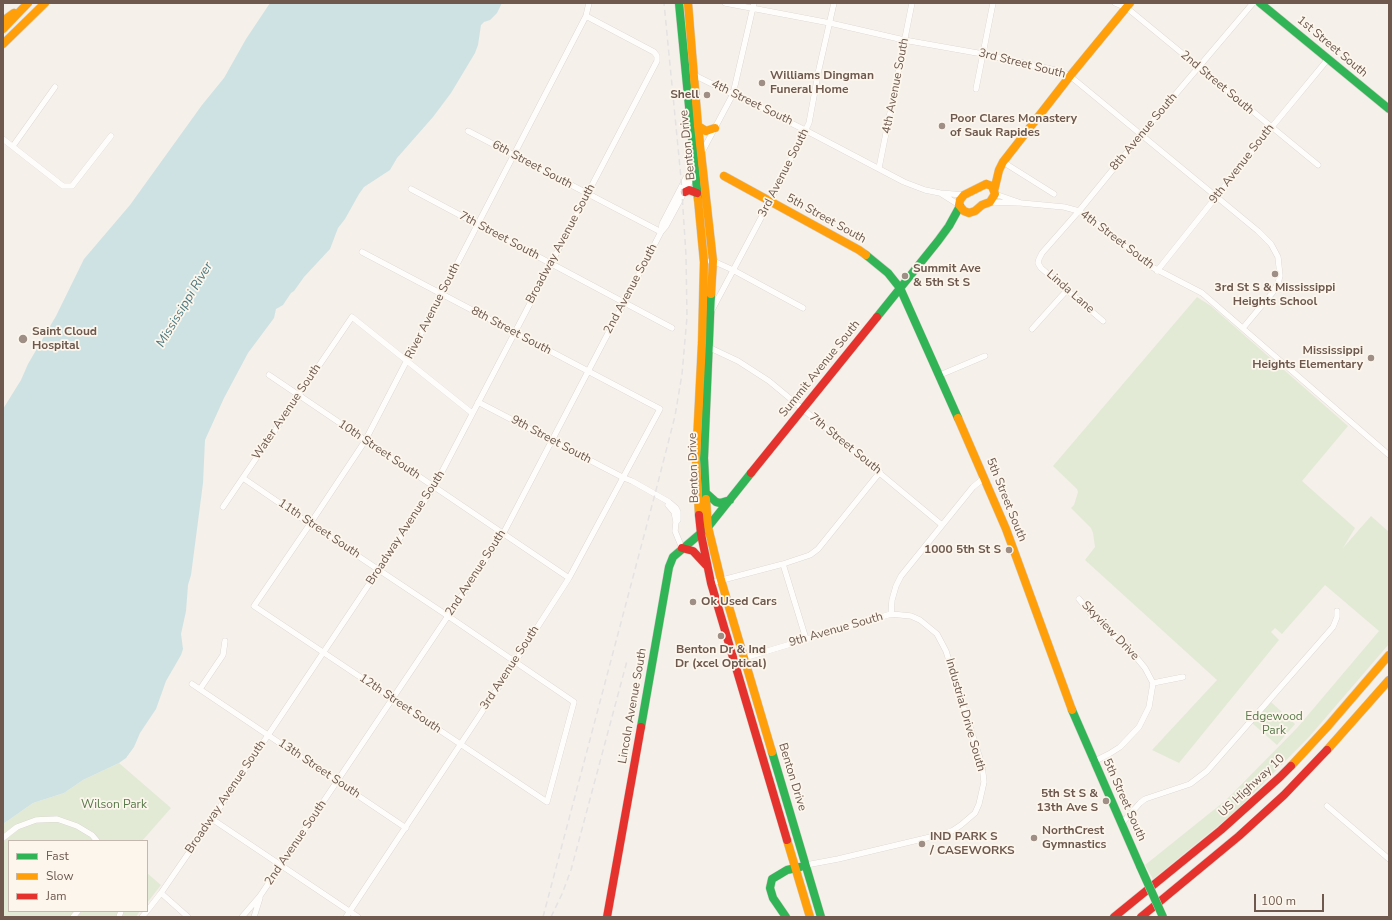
<!DOCTYPE html>
<html>
<head>
<meta charset="utf-8">
<style>
  body { margin:0 }
  #map { position:relative; width:1392px; height:920px; overflow:hidden; background:#f5f0ea; font-family:"Nunito Sans",sans-serif }
  canvas { display:block }
  .frame { position:absolute; inset:0; border:4px solid #6f594e; pointer-events:none }
  .legend { position:absolute; left:8px; top:840px; width:140px; height:72px; box-sizing:border-box; background:#fcf6ec; border:1px solid #c4b7ad; margin:0; padding:5px 7px; list-style:none; font-size:12px; color:#6f594e }
  .legend li { display:flex; align-items:center; gap:8px; height:20px }
  .legend b { width:20px; border:1px solid #c4b7ad }
  .scale { position:absolute; left:1254px; top:894px; width:70px; height:18px; box-sizing:border-box; border:2px solid #6f594e; border-top:0; padding-left:5px; font-size:12px; line-height:14px; white-space:nowrap; color:#6f594e; -webkit-text-stroke:3px #fcf6ec; paint-order:stroke }
</style>
</head>
<body>
<div id="map">
<canvas width="1392" height="920"></canvas>
<div class="frame"></div>
<ul class="legend">
<li><b style="height:5px;background:#30b455"></b>Fast</li>
<li><b style="height:5px;background:#ff9f0a"></b>Slow</li>
<li><b style="height:5px;background:#e5322d"></b>Jam</li>
</ul>
<div class="scale">100 m</div>
</div>
<script>
const ctx = document.querySelector('canvas').getContext('2d');
ctx.lineJoin = 'round';
function fill(path, color) { ctx.fillStyle = color; ctx.fill(path, 'evenodd'); }
const shape = rows => new Path2D(rows.map(r => 'M' + r).join(''));
function stroke(path, color, width, dash) { ctx.strokeStyle = color; ctx.lineWidth = width; ctx.lineCap = dash ? 'butt' : 'round'; ctx.setLineDash(dash || []); ctx.stroke(path); }
function write(font, color, halo, rows, align = 'center') {
  ctx.font = font + ' "Nunito Sans",sans-serif'; ctx.lineWidth = 3.5; ctx.setLineDash([]); ctx.textBaseline = 'middle'; ctx.strokeStyle = halo; ctx.fillStyle = color; for (const [text, x, y, turn = 0] of rows) {
    ctx.save(); ctx.translate(x, y); ctx.rotate((+turn || 0) * Math.PI / 180); ctx.textAlign = isNaN(turn) ? turn : align; if (halo) ctx.strokeText(text, 0, 0); ctx.fillText(text, 0, 0); ctx.restore();
  }
}
fill(shape([
  [1197,297,1211,306,1348,426,1302,481,1355,528,1343,548,1371,516,1389,532,1389,644,1309,737,1235,812,1153,879,1145,865,1226,800,1297,728,1379,631,1325,585,1282,634,1275,628,1271,632,1279,640,1179,763,1152,750,1217,680,1085,560,1095,547,1093,533,1091,528,1071,508,1074,505,1078,492,1077,489,1053,466],
  [1271,702,1295,724,1277,745,1252,723],
  [119,763,171,808,142,841,9,841,9,911,140,911,136,917,3,917,3,824,33,803,64,793,83,780],
  [147,873,161,885,147,903]
]), '#e2ead6');
fill(shape([
  [270,3,502,3,497,13,490,20,484,22,481,25,478,45,475,53,451,93,433,117,397,158,390,170,364,187,359,194,345,219,338,228,330,249,304,277,294,291,291,293,283,305,276,309,274,318,248,353,224,398,205,440,203,483,191,575,188,585,186,611,181,634,183,649,181,655,166,681,156,709,140,733,134,747,126,758,119,763,83,780,64,793,33,803,3,824,3,409,21,380,28,364,56,316,84,259,130,205,202,105,224,78,246,39]
]), '#cee2e3');
const street = shape([
  [725,3,830,23,904,40,983,54,1060,71,1070,76,1258,231,1271,244,1278,257,1280,276,1278,283,1273,292,1243,328],
  [1115,3,1127,8,1318,165],
  [694,75,805,130,904,182,925,190,940,193],
  [976,89,993,3],
  [468,131,661,232],
  [3,139,63,186,72,186,111,136],
  [13,146,55,87],
  [701,154,733,94,754,3],
  [1003,162,1054,194],
  [879,168,912,3],
  [411,189,672,328],
  [990,202,1021,203,995,194],
  [1021,203,1064,207,1079,211,1093,220,1148,265,1202,293,1389,455],
  [959,205,940,193,964,195],
  [661,232,666,226,692,178,694,171],
  [710,261,713,261,733,270,803,308],
  [1157,271,1271,128,1328,59],
  [712,310,770,201,809,123,819,69,834,3],
  [1103,321,1041,268,1038,263,1039,259,1042,253,1079,211,1141,135,1253,3],
  [1032,329,1067,290],
  [706,346,738,361,769,381,942,525],
  [269,375,569,578],
  [940,375,985,356],
  [478,402,624,478,632,481,669,502,676,508,678,512,678,520,676,522],
  [243,478,310,524,448,616,574,702,547,802,254,606,310,524,365,441,586,16,589,3],
  [668,505,674,512,676,522,675,531,682,548],
  [223,507,352,317,472,413],
  [783,564,806,639],
  [711,583,783,564,810,555,818,549,880,472],
  [1079,599,1092,615,1136,657,1145,668,1153,683,1149,707,1139,727,1120,747,1109,754,1093,762],
  [891,614,892,600,896,586,901,576,973,487,984,478],
  [734,661,891,614,911,616,920,620,937,634,946,651,982,765,984,782,979,804,975,813,961,825,952,831,939,835,838,859,806,865],
  [1153,683,1183,677],
  [192,684,406,828],
  [200,689,223,655,225,641],
  [1327,806,1389,859],
  [212,819,358,917],
  [1122,823,1140,803,1145,799,1190,784,1207,771,1333,627,1337,617,1337,611],
  [3,838,17,827,36,820,57,819,77,826,92,835,97,841],
  [161,893,188,917],
  [147,911,161,893,212,819,434,487,657,61,657,56,654,52,586,16],
  [73,917,78,911],
  [119,917,121,911],
  [142,917,147,911],
  [242,917,260,896,503,534,661,232,662,224,688,174,695,165],
  [254,917,260,898],
  [346,917,515,662,569,578,660,409,362,252]
]);
const fast = shape([
  [679,3,698,199],
  [1260,3,1389,109],
  [866,255,888,273,900,288,958,418],
  [877,317,938,241,949,226,960,206],
  [706,493,716,502,720,503,730,500],
  [706,499,704,458,711,294],
  [1072,710,1140,866],
  [641,727,669,567,673,557,708,527,751,473],
  [772,752,821,917],
  [786,917,773,898,770,888,772,879,787,870,800,867]
]);
const slow = shape([
  [688,3,698,126,713,261,711,294],
  [3,21,14,13],
  [3,29,28,3],
  [3,44,45,3],
  [698,126,706,131,715,128],
  [724,176,859,250,866,255],
  [986,184,992,186,995,194,990,202,982,205,975,211,969,213,964,211,959,205,960,200,964,195,986,184],
  [994,191,999,170,1003,162,1070,76,1130,3],
  [698,199,704,262,702,343,696,460,699,515],
  [958,418,1006,529,1072,710],
  [706,499,708,527,721,580,772,752],
  [1327,750,1389,680],
  [1291,766,1328,726,1389,655],
  [787,840,810,917]
]);
const jam = shape([
  [685,192,689,190,697,193],
  [751,473,877,317],
  [699,515,701,534,711,583,787,840],
  [682,548,693,551,706,565],
  [607,917,641,727],
  [1114,917,1221,830,1280,777,1291,766],
  [1141,917,1239,836,1284,795,1327,750]
]);
stroke(street, '#d2ccc6', 6);
stroke(fast, '#d3ccc5', 9);
stroke(slow, '#d3ccc5', 9);
stroke(jam, '#d3ccc5', 9);
stroke(street, '#fefdfc', 5.5);
stroke(fast, '#30b455', 8);
stroke(slow, '#ff9f0a', 8);
stroke(jam, '#e5322d', 8);
stroke(shape([
  [543,917,655,494,675,416,682,374,687,317,686,255,681,178,664,3],
  [551,917,562,894,571,870,627,661]
]), '#e4e2e3', 1.5, [6, 4]);
const fastBridge = shape([
  [1140,866,1163,917]
]);
stroke(fastBridge, '#d3ccc5', 9, []);
stroke(fastBridge, '#30b455', 8);
for (const [x, y, r, color] of [
  [762,83,4,"#9e8e85"],
  [707,95,4,"#9e8e85"],
  [942,126,4,"#9e8e85"],
  [1275,274,4,"#9e8e85"],
  [905,276,4,"#9e8e85"],
  [23,339,5,"#9e8e85"],
  [1371,358,4,"#9e8e85"],
  [1009,550,4,"#9e8e85"],
  [693,602,4,"#9e8e85"],
  [721,636,4,"#9e8e85"],
  [1106,801,4,"#9e8e85"],
  [1034,838,4,"#9e8e85"],
  [922,844,4,"#9e8e85"]
]) { const dot = new Path2D(); dot.arc(x, y, r, 0, 2 * Math.PI); ctx.fillStyle = color; ctx.fill(dot); stroke(dot, '#fcf6ec', 1.5); }
write('12px', '#6f594e', '#fcf6ec', [
  ["1st Street South",1332,47,40],
  ["3rd Street South",1022,64,14],
  ["2nd Street South",1217,83,40],
  ["4th Avenue South",896,86,-79],
  ["4th Street South",752,103,26],
  ["8th Avenue South",1144,132,-50],
  ["Benton Drive",688,145,-96],
  ["9th Avenue South",1242,164,-52],
  ["6th Street South",532,165,28],
  ["3rd Avenue South",784,173,-63],
  ["5th Street South",826,219,29],
  ["7th Street South",499,236,28],
  ["4th Street South",1117,240,37],
  ["Broadway Avenue South",561,244,-62],
  ["2nd Avenue South",631,289,-62],
  ["Linda Lane",1070,292,41],
  ["River Avenue South",433,311,-63],
  ["8th Street South",511,331,28],
  ["Summit Avenue South",820,369,-51],
  ["Water Avenue South",287,412,-56],
  ["9th Street South",551,440,28],
  ["7th Street South",845,444,39],
  ["10th Street South",379,450,34],
  ["Benton Drive",694,468,-92],
  ["5th Street South",1006,500,68],
  ["Broadway Avenue South",406,528,-57],
  ["11th Street South",319,529,34],
  ["2nd Avenue South",476,573,-57],
  ["9th Avenue South",836,630,-16],
  ["Skyview Drive",1110,631,46],
  ["3rd Avenue South",510,668,-57],
  ["12th Street South",400,704,34],
  ["Lincoln Avenue South",633,706,-80],
  ["Industrial Drive South",965,715,74],
  ["13th Street South",319,769,34],
  ["Benton Drive",792,777,73],
  ["US Highway 10",1252,786,-43],
  ["Broadway Avenue South",226,797,-56],
  ["5th Street South",1124,800,66],
  ["2nd Avenue South",296,843,-56]
]);
write('bold 12px', '#6f594e', '#fcf6ec', [
  ["Williams Dingman",770,76],
  ["Funeral Home",770,90],
  ["Shell",699,95,"right"],
  ["Poor Clares Monastery",950,119],
  ["of Sauk Rapides",950,133],
  ["Summit Ave",913,269],
  ["& 5th St S",913,283],
  ["3rd St S & Mississippi",1275,288,"center"],
  ["Heights School",1275,302,"center"],
  ["Saint Cloud",32,332],
  ["Hospital",32,346],
  ["Mississippi",1363,351,"right"],
  ["Heights Elementary",1363,365,"right"],
  ["1000 5th St S",1001,550,"right"],
  ["Ok Used Cars",701,602],
  ["Benton Dr & Ind",721,650,"center"],
  ["Dr (xcel Optical)",721,664,"center"],
  ["5th St S &",1098,794,"right"],
  ["13th Ave S",1098,808,"right"],
  ["NorthCrest",1042,831],
  ["Gymnastics",1042,845],
  ["IND PARK S",930,837],
  ["/ CASEWORKS",930,851]
], 'left');
write('12px', '#59794b', '#fcf6ec', [
  ["Edgewood",1274,717],
  ["Park",1274,731],
  ["Wilson Park",114,805]
]);
write('italic 13px', '#4b7880', '#fcf6ec', [
  ["Mississippi River",185,305,-59]
]);
</script>
</body>
</html>
